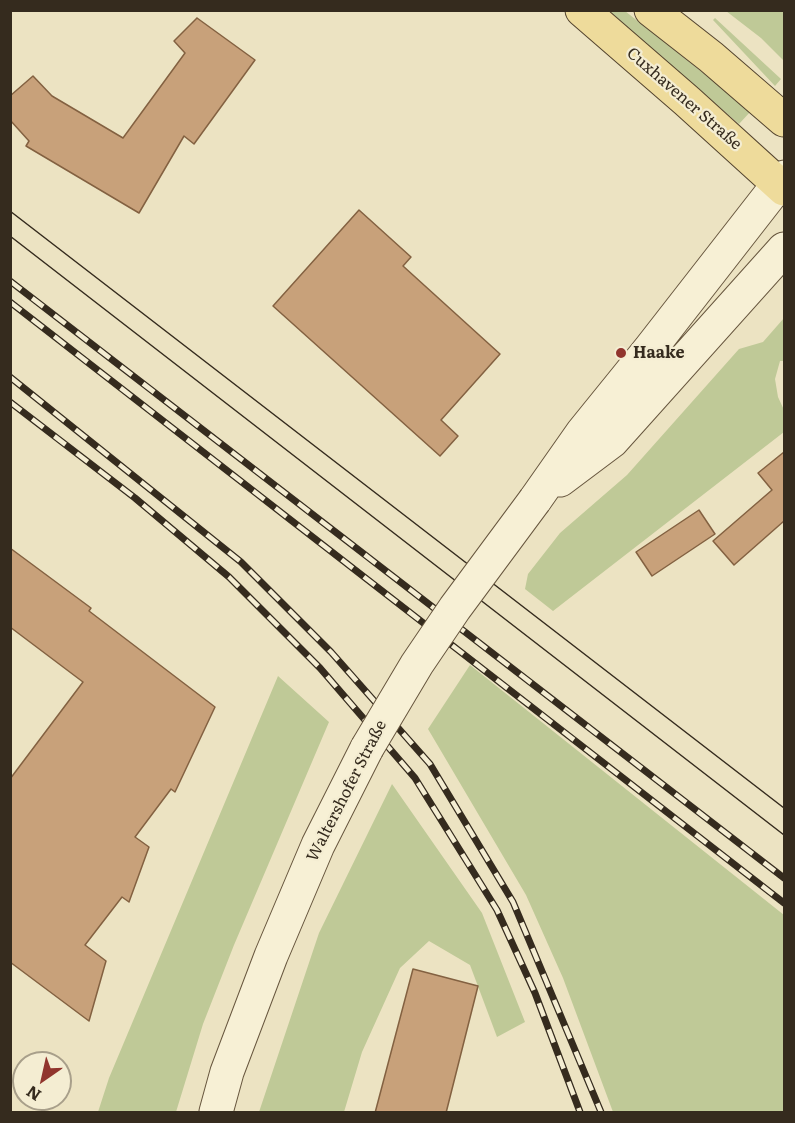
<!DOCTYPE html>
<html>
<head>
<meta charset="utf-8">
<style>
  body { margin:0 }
  #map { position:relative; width:795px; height:1123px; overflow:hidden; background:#ece3c2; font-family:Literata,serif }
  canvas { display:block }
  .frame { position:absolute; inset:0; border:12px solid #352b1e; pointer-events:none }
  .north { position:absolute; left:12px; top:1051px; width:60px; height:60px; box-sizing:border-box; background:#f4edd2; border:2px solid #a89f8a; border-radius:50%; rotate:214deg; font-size:16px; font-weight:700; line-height:24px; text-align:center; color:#352b1e }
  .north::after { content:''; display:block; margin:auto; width:21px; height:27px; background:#91352d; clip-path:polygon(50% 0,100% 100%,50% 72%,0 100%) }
</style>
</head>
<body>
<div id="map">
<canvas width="795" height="1123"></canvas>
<div class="frame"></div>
<div class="north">N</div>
</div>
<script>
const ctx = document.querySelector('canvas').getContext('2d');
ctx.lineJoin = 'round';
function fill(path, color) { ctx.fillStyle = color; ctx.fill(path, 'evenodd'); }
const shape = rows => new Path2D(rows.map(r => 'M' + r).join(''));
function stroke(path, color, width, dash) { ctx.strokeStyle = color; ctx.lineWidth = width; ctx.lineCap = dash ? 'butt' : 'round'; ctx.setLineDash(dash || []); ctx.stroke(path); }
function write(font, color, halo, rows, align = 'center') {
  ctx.font = font + ' Literata,serif'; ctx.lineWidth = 4.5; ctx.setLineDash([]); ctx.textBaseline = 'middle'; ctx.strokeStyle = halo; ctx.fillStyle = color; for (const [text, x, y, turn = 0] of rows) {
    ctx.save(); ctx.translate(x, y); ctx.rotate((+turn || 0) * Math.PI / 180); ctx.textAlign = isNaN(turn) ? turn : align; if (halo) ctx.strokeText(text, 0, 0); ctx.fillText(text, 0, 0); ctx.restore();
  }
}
fill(shape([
  [607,11,625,11,751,111,739,124],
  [726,11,784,11,784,61,761,38],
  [715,18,781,79,775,86,713,20],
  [784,318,784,361,780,361,775,379,778,397,784,410,784,432,553,611,525,589,528,574,560,533,627,475,739,349,763,342],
  [470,665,784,915,784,1112,613,1112,563,978,526,895,428,729],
  [278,676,329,722,234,945,203,1024,176,1112,98,1112,109,1078],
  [392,784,482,913,525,1022,497,1037,470,965,429,941,400,968,362,1052,344,1112,259,1112,319,933]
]), '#bfc997');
const building = shape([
  [197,18,255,60,194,144,184,136,139,213,26,146,29,141,10,120,10,96,33,76,52,96,123,138,185,53,174,41,197,18],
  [359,210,411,257,403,266,500,354,441,420,458,436,440,456,273,306,359,210],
  [784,452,784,521,734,565,713,541,772,490,758,473,784,452],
  [699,510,715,534,652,576,636,552,699,510],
  [10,548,91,608,89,611,215,707,175,792,171,789,135,837,149,847,129,902,122,897,85,945,106,961,89,1021,10,962,10,779,83,682,10,627,10,548],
  [413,969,478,986,446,1113,375,1113,413,969]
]);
fill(building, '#c8a17a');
stroke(building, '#836141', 1.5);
const secondary = shape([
  [560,480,612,441,784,249],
  [535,500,582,433,650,349,784,177],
  [216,1112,227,1072,271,956,318,845,367,748]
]);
const primary = shape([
  [582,10,687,101,784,189],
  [651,10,711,57,784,120]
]);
stroke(secondary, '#67563e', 35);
stroke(primary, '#53432e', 35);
stroke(secondary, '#f7f0d5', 33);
stroke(primary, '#eedb9b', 33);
stroke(shape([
  [10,211,784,808],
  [10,236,784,835]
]), '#352b1e', 1.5);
const rail = shape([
  [10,281,784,878],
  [10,302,784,903],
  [10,377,241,562,331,652,430,764,513,902,601,1112],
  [10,402,135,498,229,577,320,668,415,778,497,910,535,993,580,1112]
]);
stroke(rail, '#352b1e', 7);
stroke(rail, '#f4edd2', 4.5, [14]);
const secondaryBridge = shape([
  [367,748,417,664,455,608,535,500]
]);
stroke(secondaryBridge, '#67563e', 35, []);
stroke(secondaryBridge, '#f7f0d5', 33);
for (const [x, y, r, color] of [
  [621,353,6,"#91352d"]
]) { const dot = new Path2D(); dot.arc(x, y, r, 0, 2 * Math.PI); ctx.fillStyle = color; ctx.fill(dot); stroke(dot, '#f4edd2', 2); }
write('16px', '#352b1e', '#f4edd2', [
  ["Cuxhavener Straße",684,99,41],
  ["Waltershofer Straße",347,791,-63]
]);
write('bold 16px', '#352b1e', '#f4edd2', [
  ["Haake",633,353]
], 'left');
</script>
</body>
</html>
